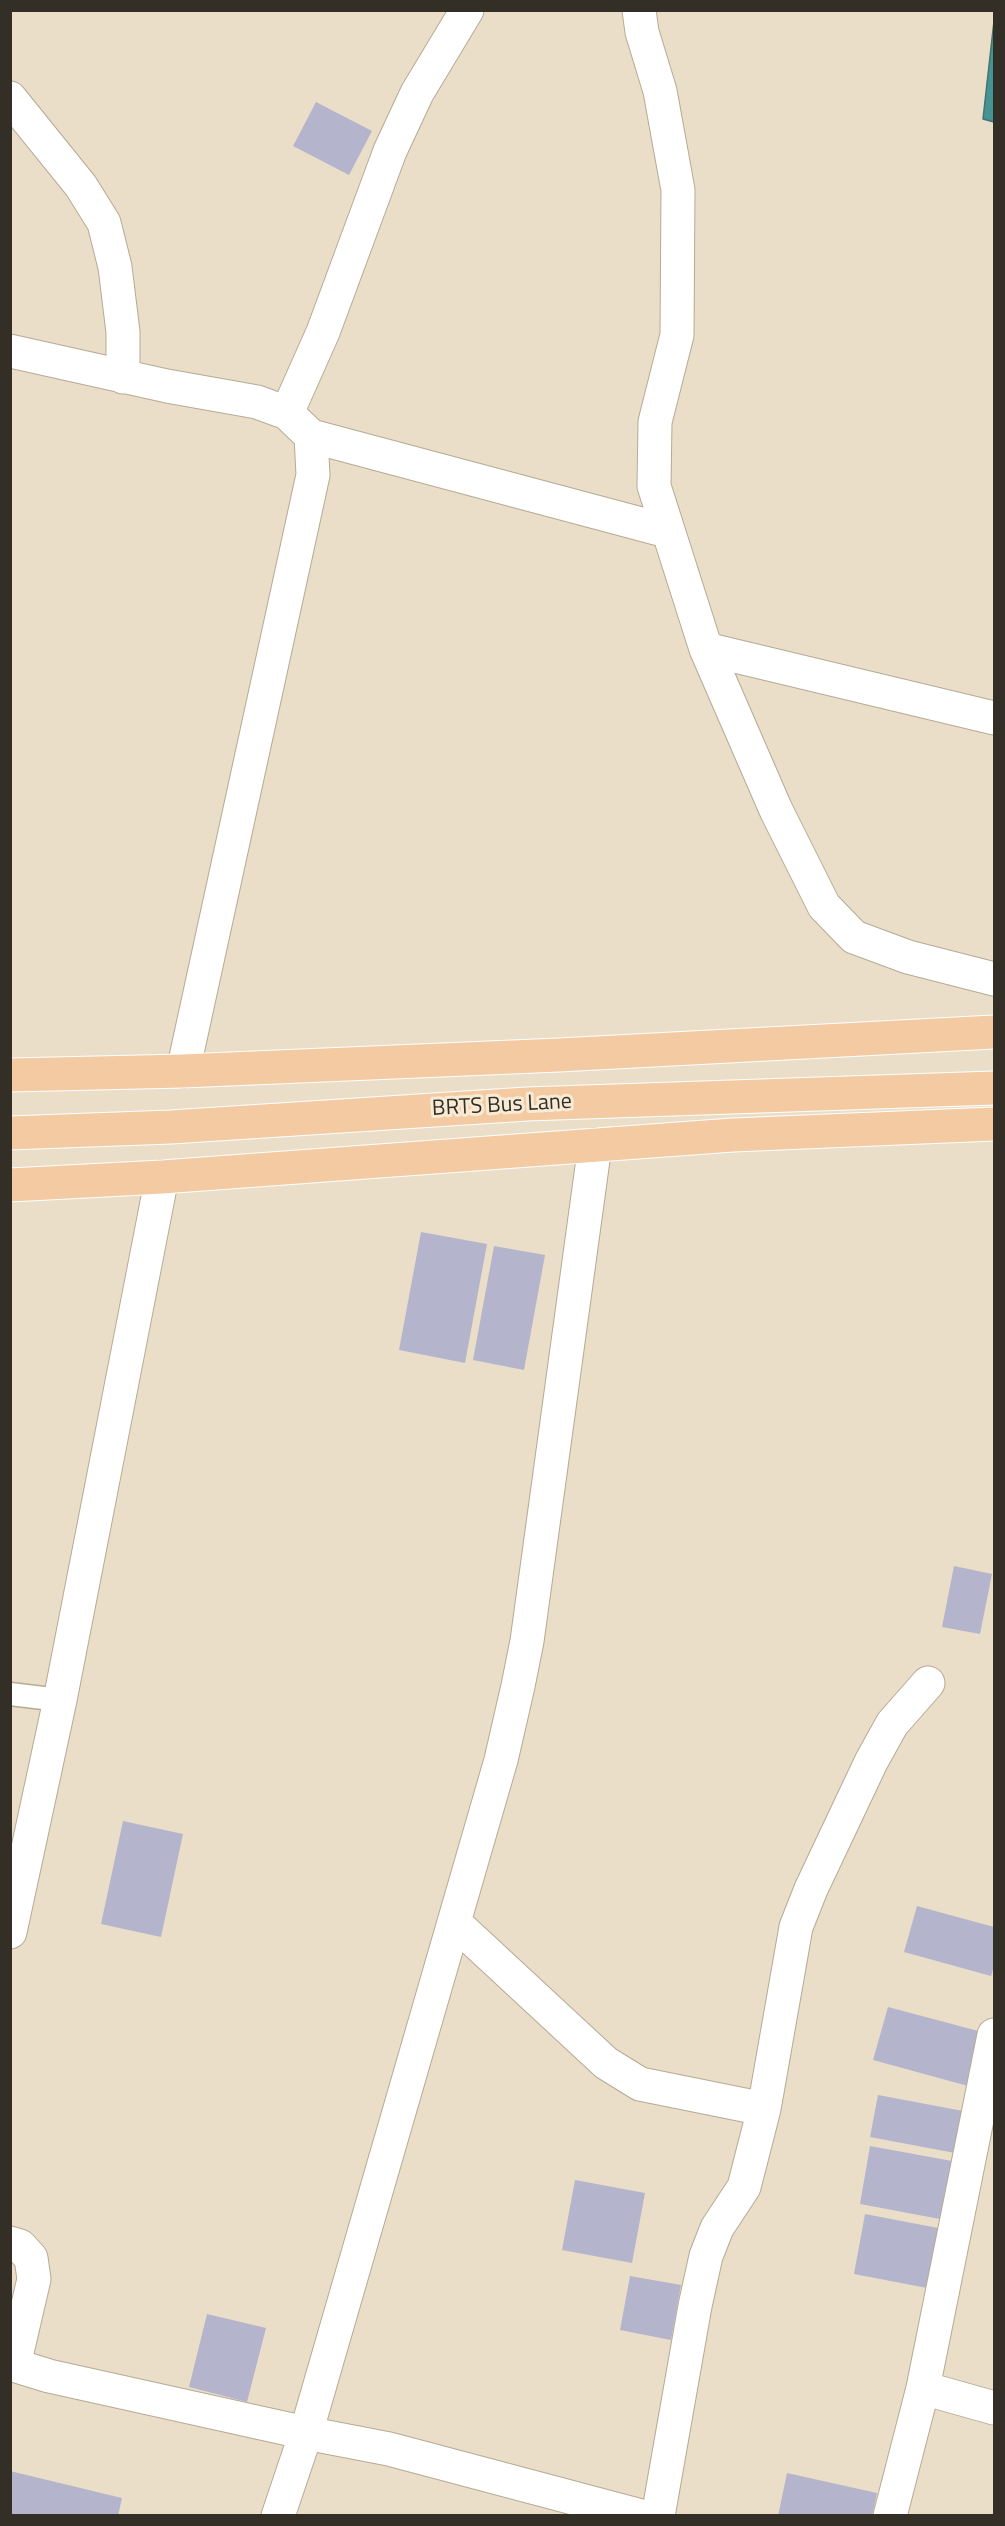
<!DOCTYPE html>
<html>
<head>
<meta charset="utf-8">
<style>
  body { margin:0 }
  #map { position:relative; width:1005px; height:2526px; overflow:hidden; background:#eadec8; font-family:"Titillium Web",sans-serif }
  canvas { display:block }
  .frame { position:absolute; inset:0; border:12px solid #342f26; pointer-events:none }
</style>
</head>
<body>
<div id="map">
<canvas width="1005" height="2526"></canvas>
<div class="frame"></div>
</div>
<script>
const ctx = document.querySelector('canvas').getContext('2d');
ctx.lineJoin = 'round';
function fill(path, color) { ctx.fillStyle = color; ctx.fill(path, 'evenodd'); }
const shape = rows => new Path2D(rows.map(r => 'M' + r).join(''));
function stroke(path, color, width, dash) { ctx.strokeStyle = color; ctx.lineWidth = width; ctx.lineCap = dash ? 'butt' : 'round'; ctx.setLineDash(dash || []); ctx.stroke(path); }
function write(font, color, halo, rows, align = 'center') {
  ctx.font = font + ' "Titillium Web",sans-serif'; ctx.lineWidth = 6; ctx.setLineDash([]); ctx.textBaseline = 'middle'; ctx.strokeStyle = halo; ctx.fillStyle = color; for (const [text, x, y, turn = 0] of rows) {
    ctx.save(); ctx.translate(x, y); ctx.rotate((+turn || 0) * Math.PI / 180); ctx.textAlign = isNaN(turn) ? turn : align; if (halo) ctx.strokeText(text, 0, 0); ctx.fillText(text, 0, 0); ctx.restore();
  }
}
const water = shape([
  [994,21,994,122,983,119,994,21]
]);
fill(water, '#479394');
stroke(water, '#417573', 1.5);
fill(shape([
  [316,102,372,131,349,175,293,146],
  [421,1232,487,1244,465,1363,399,1350],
  [494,1246,545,1255,524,1370,473,1360],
  [954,1566,992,1574,980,1634,942,1627],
  [123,1821,183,1834,161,1937,101,1924],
  [917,1906,994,1927,994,1966,991,1976,904,1952],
  [888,2007,982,2032,968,2086,873,2060],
  [878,2095,963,2111,955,2153,870,2137],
  [870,2146,952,2161,940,2219,860,2204],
  [575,2180,645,2193,632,2263,562,2250],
  [865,2214,938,2228,927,2288,854,2274],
  [630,2276,681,2285,671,2340,620,2330],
  [207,2314,266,2328,247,2402,189,2387],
  [10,2471,122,2498,118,2516,10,2516],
  [787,2473,877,2493,872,2516,778,2516]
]), '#b4b5cc');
const lane = shape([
  [10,1694,60,1700]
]);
const street = shape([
  [639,10,642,32,660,91,678,190,677,335,655,422,654,486,706,649,776,810,824,906,854,937,908,957,994,979],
  [10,98,81,186,104,223,115,267,123,332,123,377],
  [10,351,167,386,257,402,287,413,311,436,313,475,183,1071],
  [287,413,323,332,390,151,417,93,467,10],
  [311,436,667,531],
  [706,649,994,718],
  [454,1922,606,2063,640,2084,764,2109],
  [10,1932,60,1700,162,1177],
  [10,2243,20,2246,31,2258,34,2279,14,2365],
  [10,2364,49,2376,306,2433,501,1760,518,1686,527,1641,595,1145],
  [923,2388,994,2408],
  [278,2516,306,2433,389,2449,641,2516],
  [658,2516,695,2306,706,2256,717,2228,744,2187,764,2109,796,1927,811,1889,871,1762,892,1724,928,1683],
  [890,2516,923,2388,994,2035]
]);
const primary = shape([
  [10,1075,183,1071,559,1055,994,1032],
  [10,1133,171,1127,527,1104,994,1088],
  [10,1185,162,1177,733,1135,994,1124]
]);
stroke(lane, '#b6aa95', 25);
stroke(street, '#b6aa95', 35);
stroke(primary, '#fff', 35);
stroke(lane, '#fff', 22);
stroke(street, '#fff', 33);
stroke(primary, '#f4caa3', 33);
write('22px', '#342f26', '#f8ebd5', [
  ["BRTS Bus Lane",502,1106,-3]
]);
</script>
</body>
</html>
